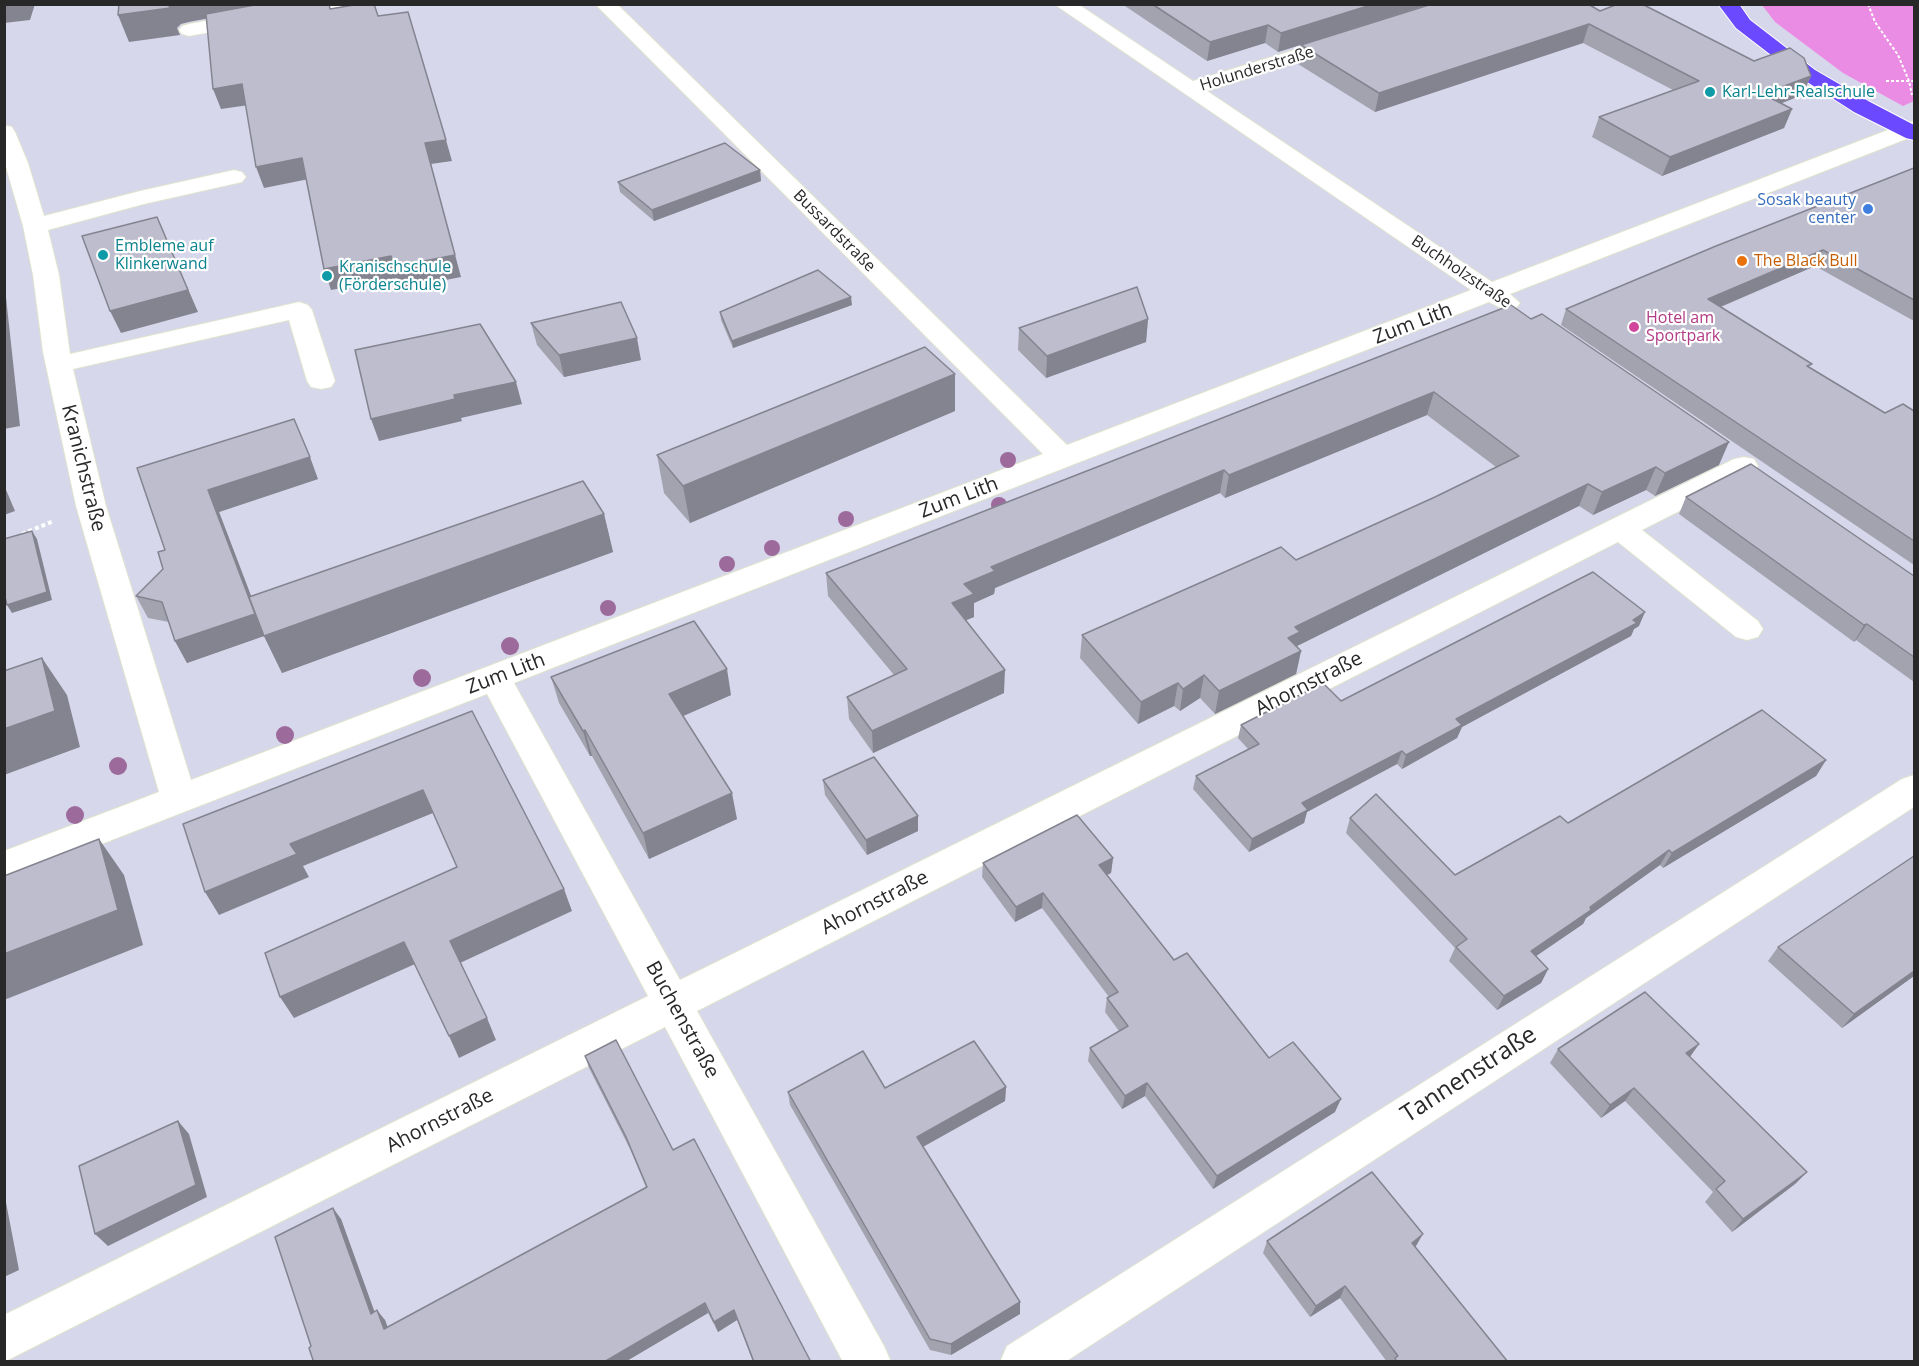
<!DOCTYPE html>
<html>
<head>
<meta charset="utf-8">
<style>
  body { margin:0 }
  #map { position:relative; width:1919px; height:1366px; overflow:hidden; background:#d7d7ec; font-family:"Open Sans",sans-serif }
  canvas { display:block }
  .frame { position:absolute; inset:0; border:6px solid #282828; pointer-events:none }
</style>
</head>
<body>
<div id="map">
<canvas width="1919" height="1366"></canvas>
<div class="frame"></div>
</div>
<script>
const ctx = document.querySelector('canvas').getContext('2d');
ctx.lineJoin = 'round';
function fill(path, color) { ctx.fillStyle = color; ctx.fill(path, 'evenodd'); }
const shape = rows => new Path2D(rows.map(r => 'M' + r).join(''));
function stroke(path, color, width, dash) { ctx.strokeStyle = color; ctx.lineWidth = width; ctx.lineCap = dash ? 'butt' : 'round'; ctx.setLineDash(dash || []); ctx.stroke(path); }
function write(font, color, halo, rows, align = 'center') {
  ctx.font = font + ' "Open Sans",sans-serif'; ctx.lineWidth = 4.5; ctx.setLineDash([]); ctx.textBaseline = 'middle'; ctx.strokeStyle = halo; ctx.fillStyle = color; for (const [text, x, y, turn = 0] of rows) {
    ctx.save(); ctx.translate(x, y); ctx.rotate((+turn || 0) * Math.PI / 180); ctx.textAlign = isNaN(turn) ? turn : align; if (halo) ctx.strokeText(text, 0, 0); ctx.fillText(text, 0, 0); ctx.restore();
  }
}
fill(shape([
  [1762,5,1914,5,1914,101,1903,106,1843,73,1775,22]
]), '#ea8ce3');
const minor = shape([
  [297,4,343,4,340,8,333,10,189,36,182,34,179,30,182,26,189,24,297,4],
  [595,4,617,4,1067,445,1471,290,1054,4,1078,4,1193,81,1337,37,1351,37,1354,41,1351,45,1207,91,1492,282,1906,123,1914,121,1914,136,1510,294,1520,303,1516,308,1507,311,1489,302,514,683,680,980,1734,459,1744,457,1754,459,1758,466,1754,473,1642,530,1758,621,1763,629,1758,637,1747,640,1736,637,1618,542,697,1011,884,1346,891,1362,843,1362,665,1027,4,1362,4,1315,648,996,487,694,4,882,4,851,159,792,76,506,43,352,33,275,23,226,4,160,4,125,12,127,15,132,28,163,44,216,140,191,234,170,242,172,246,177,242,182,144,204,48,230,59,275,70,354,299,302,308,305,312,310,335,381,331,387,321,389,311,387,307,381,289,320,73,369,106,506,191,780,1043,454,595,4],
  [1914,775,1914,807,1065,1362,1000,1362,1007,1346,1902,779,1914,775]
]);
const major = shape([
  [1718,4,1739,4,1750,20,1815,70,1870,102,1914,125,1914,140,1906,138,1854,112,1801,78,1736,28,1718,4]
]);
stroke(minor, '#dee3cc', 2);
stroke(major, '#fff', 2);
stroke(shape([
  [1868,4,1875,22,1898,55,1909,81,1914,81],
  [1886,81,1909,81,1912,95]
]), '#fff', 2, [3, 2]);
stroke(shape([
  [22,534,54,521]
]), '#fff', 4, [4, 3]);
fill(minor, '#fff');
fill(major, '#6b49ff');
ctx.fillStyle = '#9c6a9b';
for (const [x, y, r] of [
  [1008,460,8],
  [999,505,8],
  [846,519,8],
  [772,548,8],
  [727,564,8],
  [608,608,8],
  [510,646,9],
  [422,678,9],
  [285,735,9],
  [118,766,9],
  [75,815,9]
]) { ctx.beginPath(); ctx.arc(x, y, r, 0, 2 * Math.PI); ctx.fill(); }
fill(shape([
  [1122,4,1430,4,1278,52,1265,43,1207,61],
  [1600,11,1754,61,1811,76,1802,95,1781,103,1792,109,1784,128,1662,176,1592,137,1599,117,1673,90,1583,43,1375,112,1298,64,1301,45],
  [1914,168,1914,321,1815,266,1721,307,1810,367,1885,413,1914,411,1914,565,1561,325,1566,309],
  [760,170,761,181,654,221,620,192,618,182],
  [852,305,733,348,721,320,720,312],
  [1511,305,1719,465,1655,496,1646,490,1593,515,1579,506,1297,646,1301,651,1296,674,1215,714,1200,698,1180,711,1174,706,1138,724,1080,658,1082,635,1296,560,1435,497,1496,467,1427,415,1225,498,1220,493,995,588,994,594,974,603,974,617,966,620,1004,693,873,753,849,719,847,697,894,675,828,596,826,573],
  [1148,319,1146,342,1046,378,1018,350,1019,328],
  [531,323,641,360,564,377,537,345],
  [955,411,690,523,664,493,657,455],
  [137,468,318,479,219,512,251,596,604,514,613,552,282,673,264,636,187,663,175,641,169,622,148,618,136,596,163,569,165,550],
  [1686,497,1914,576,1914,682,1856,640,1854,642,1679,514],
  [1639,626,1634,629,1631,636,1462,727,1457,738,1402,769,1397,764,1307,812,1304,823,1249,852,1193,789,1196,776,1248,749,1238,738,1241,725,1341,701],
  [551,677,731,695,683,716,737,819,649,859,592,756,590,756,559,703],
  [1826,760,1816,776,1663,868,1660,865,1586,918,1583,924,1536,956,1548,969,1541,983,1497,1010,1449,961,1455,948,1346,833,1350,818,1455,875,1568,823],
  [823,780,918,816,918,831,867,855,825,795],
  [1113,858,1111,873,1106,875,1174,960,1269,1058,1335,1112,1213,1189,1145,1096,1122,1109,1088,1061,1090,1048,1119,1031,1105,1012,1107,998,1109,997,1042,908,1015,922,982,877,983,863],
  [1778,947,1914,976,1842,1028,1768,961],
  [1699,1044,1690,1057,1807,1172,1795,1184,1732,1232,1705,1202,1713,1192,1625,1101,1601,1118,1550,1063,1558,1049],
  [585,1056,673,1150,811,1362,753,1362,737,1320,718,1332,708,1313,625,1362,310,1362,313,1360,311,1346,341,1219,374,1312,385,1320,388,1328,646,1187,630,1149,589,1068],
  [1006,1087,1005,1101,923,1147,1020,1314,951,1355,930,1350,790,1105,788,1092,885,1088],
  [1267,1241,1415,1247,1508,1362,1387,1362,1340,1298,1310,1317,1263,1253]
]), '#a3a3b0');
fill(shape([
  [4,4,35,4,30,20,4,23],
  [168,4,282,4,189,22,181,24,177,28,180,35,129,42,118,15],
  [1374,4,1430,4,1278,52,1281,33],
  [1589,24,1583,43,1375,112,1379,93],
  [1268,25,1265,43,1207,61,1210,42],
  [1811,76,1802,95,1755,114,1763,94],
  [242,84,249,105,221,109,213,89],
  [1792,109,1784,128,1662,176,1670,157],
  [446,140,452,161,431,164,461,277,400,289,397,278,331,290,324,269,425,143],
  [302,158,309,179,264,188,256,167],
  [760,170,761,181,654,221,652,210],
  [157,217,198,312,121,333,110,311],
  [1823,250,1815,266,1701,315,1708,299],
  [4,279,20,426,4,429],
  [851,297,852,305,733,348,732,341],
  [1148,319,1146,342,1046,378,1047,356],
  [637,338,641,360,564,377,559,355],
  [955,374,955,411,690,523,683,486],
  [516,382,522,404,461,418,462,421,379,441,371,419,454,395],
  [1434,392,1427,415,1225,498,1229,475],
  [1729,442,1719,465,1655,496,1665,473],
  [310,457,318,479,219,512,266,635,604,514,613,552,282,673,264,636,187,663,175,641,208,490],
  [1656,467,1646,490,1593,515,1602,492],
  [1224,470,1220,493,995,588,994,594,974,603,974,617,952,626,952,603,964,584,991,567],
  [1588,484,1579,506,1297,646,1295,654,1301,651,1296,674,1215,714,1219,691,1288,638,1295,627],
  [4,485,15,511,4,515],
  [32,531,37,539,52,600,12,613,7,605],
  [1645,612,1639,626,1634,629,1631,636,1462,727,1457,738,1402,769,1406,755,1456,719],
  [1867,624,1856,640,1854,642,1864,625],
  [42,658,67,695,80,747,4,775,4,729],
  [727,669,731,695,674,720,669,694],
  [1005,670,1004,693,873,753,872,731],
  [1204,675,1200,698,1180,711,1183,689],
  [1178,683,1174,706,1138,724,1141,702],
  [585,730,592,756,590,756,583,731],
  [1402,751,1397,764,1307,812,1304,823,1249,852,1252,839,1302,803],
  [1826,760,1816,776,1663,868,1672,853],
  [423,790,433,813,303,866,309,877,219,915,205,892,290,844],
  [732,793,737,819,649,859,643,833],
  [918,816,918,831,867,855,866,840],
  [99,839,124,875,143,945,4,1000,4,954],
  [1669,850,1660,865,1586,918,1583,924,1523,965,1531,951],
  [1113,858,1111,873,1097,880,1099,865],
  [564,889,572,911,460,963,450,941],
  [1043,893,1042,908,1015,922,1016,907],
  [404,942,415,964,294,1018,280,997],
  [1548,969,1541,983,1497,1010,1504,996],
  [1914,971,1914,976,1842,1028,1854,1014],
  [487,1018,496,1040,459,1058,449,1036],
  [1699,1044,1689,1058,1686,1053],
  [1147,1083,1145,1096,1122,1109,1125,1096],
  [1006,1087,1005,1101,917,1150,917,1137],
  [1634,1088,1625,1101,1601,1118,1610,1105],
  [1341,1099,1335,1112,1213,1189,1217,1176],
  [178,1121,189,1134,207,1197,108,1246,95,1234],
  [1807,1172,1795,1184,1732,1232,1743,1219],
  [4,1192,19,1270,4,1277],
  [333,1208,341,1219,379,1324,371,1314],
  [1423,1234,1416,1246,1406,1255,1412,1243],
  [1345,1286,1340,1298,1310,1317,1316,1306],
  [1020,1302,1020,1314,951,1355,951,1344],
  [705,1303,708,1313,625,1362,604,1362],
  [377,1310,385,1320,392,1339,384,1329],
  [734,1310,737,1320,718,1332,714,1322]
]), '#848490');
const building = shape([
  [119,4,168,4,170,8,118,15,119,4],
  [260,4,329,4,330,9,360,4,374,4,378,16,408,12,446,140,425,143,455,255,393,267,391,256,324,269,302,158,256,167,242,84,213,89,206,14,260,4],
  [1152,4,1374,4,1281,33,1268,25,1210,42,1152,4],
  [1432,4,1588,4,1600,11,1618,4,1642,4,1754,61,1790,48,1804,58,1811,76,1763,94,1792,109,1670,157,1599,117,1699,81,1589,24,1379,93,1301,45,1432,4],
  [725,143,760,170,652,210,618,182,725,143],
  [1914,168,1914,300,1823,250,1708,299,1812,364,1807,366,1885,413,1903,404,1914,411,1914,541,1566,309,1716,246,1914,168],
  [157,217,188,290,110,311,82,236,157,217],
  [818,270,851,297,732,341,720,312,818,270],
  [1137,287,1148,319,1047,356,1019,328,1137,287],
  [621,302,637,338,559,355,531,323,621,302],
  [1511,305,1531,319,1542,314,1729,442,1665,473,1656,467,1602,492,1588,484,1295,627,1300,632,1288,638,1301,651,1219,691,1204,675,1183,689,1178,683,1141,702,1082,635,1281,547,1296,560,1435,497,1519,456,1434,392,1229,475,1224,470,991,567,995,571,964,584,974,594,952,603,1005,670,872,731,847,697,907,669,826,573,1511,305],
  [480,324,516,382,454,395,455,399,371,419,355,350,480,324],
  [925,347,955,374,683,486,657,455,925,347],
  [294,419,310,457,208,490,255,614,175,641,162,602,136,596,163,569,158,552,165,550,137,468,294,419],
  [1751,464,1914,576,1914,657,1867,624,1864,625,1686,497,1751,464],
  [583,481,604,514,264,636,249,597,583,481],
  [32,531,47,592,7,605,4,593,4,539,32,531],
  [1593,572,1645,612,1633,620,1637,623,1456,719,1462,725,1406,755,1402,751,1302,803,1308,810,1252,839,1196,776,1259,744,1241,725,1323,683,1341,701,1593,572],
  [694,621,727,669,669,694,732,793,643,833,585,730,583,731,551,677,694,621],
  [42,658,55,711,4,729,4,671,42,658],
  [1762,710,1826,760,1672,853,1669,850,1590,907,1591,910,1531,951,1548,969,1504,996,1456,947,1467,939,1350,818,1376,794,1455,875,1560,816,1568,823,1762,710],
  [472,711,564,889,450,941,487,1018,449,1036,404,942,280,997,265,953,457,867,423,790,290,844,297,854,205,892,183,824,472,711],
  [874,757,918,816,866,840,823,780,874,757],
  [1077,815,1113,858,1099,865,1174,960,1187,953,1269,1058,1293,1042,1341,1099,1217,1176,1147,1083,1125,1096,1090,1048,1128,1026,1107,998,1118,992,1043,893,1016,907,983,863,1077,815],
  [99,839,118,910,4,954,4,876,99,839],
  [1914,856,1914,971,1854,1014,1778,947,1914,856],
  [1645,992,1699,1044,1686,1053,1807,1172,1743,1219,1716,1189,1725,1181,1634,1088,1610,1105,1558,1049,1645,992],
  [616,1040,673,1150,694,1139,811,1362,754,1362,734,1310,714,1322,705,1303,604,1362,310,1362,313,1360,309,1348,311,1346,275,1237,333,1208,371,1314,377,1310,384,1329,647,1187,626,1137,585,1056,616,1040],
  [974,1041,1006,1087,917,1137,1020,1302,951,1344,930,1339,788,1092,863,1051,885,1088,974,1041],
  [178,1121,196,1185,95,1234,79,1166,178,1121],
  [1372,1172,1423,1234,1412,1243,1508,1362,1397,1362,1395,1358,1398,1356,1345,1286,1316,1306,1267,1241,1372,1172]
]);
fill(building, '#bdbdcd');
stroke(building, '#848490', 1.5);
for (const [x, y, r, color] of [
  [1710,92,6,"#0f9aa8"],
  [1868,209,6,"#3f7fe0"],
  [103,255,6,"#0f9aa8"],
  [1742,261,6,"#e8710a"],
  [327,276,6,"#0f9aa8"],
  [1634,327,6,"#d1479c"]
]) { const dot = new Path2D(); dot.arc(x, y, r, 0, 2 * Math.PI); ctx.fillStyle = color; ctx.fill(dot); stroke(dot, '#fff', 2); }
write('16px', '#282828', '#fff', [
  ["Holunderstraße",1257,69,-17],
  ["Bussardstraße",834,231,45],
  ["Buchholzstraße",1461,272,34]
]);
write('16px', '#0d838f', '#fff', [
  ["Karl-Lehr-Realschule",1722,92],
  ["Embleme auf",115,246],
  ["Klinkerwand",115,264],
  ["Kranischschule",339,267],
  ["(Förderschule)",339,285]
], 'left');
write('16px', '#366cbe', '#fff', [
  ["Sosak beauty",1856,200],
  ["center",1856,218]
], 'right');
write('16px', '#c56008', '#fff', [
  ["The Black Bull",1754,261]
], 'left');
write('16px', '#b23c85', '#fff', [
  ["Hotel am",1646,318],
  ["Sportpark",1646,336]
], 'left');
write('20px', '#282828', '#fff', [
  ["Zum Lith",1413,324,-21],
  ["Kranichstraße",83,468,76],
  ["Zum Lith",959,498,-21],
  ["Zum Lith",506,674,-21],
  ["Ahornstraße",1309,684,-27],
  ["Ahornstraße",875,903,-27],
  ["Buchenstraße",682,1020,61],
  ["Ahornstraße",440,1121,-27]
]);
write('24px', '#282828', '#fff', [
  ["Tannenstraße",1469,1075,-33]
]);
</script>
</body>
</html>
